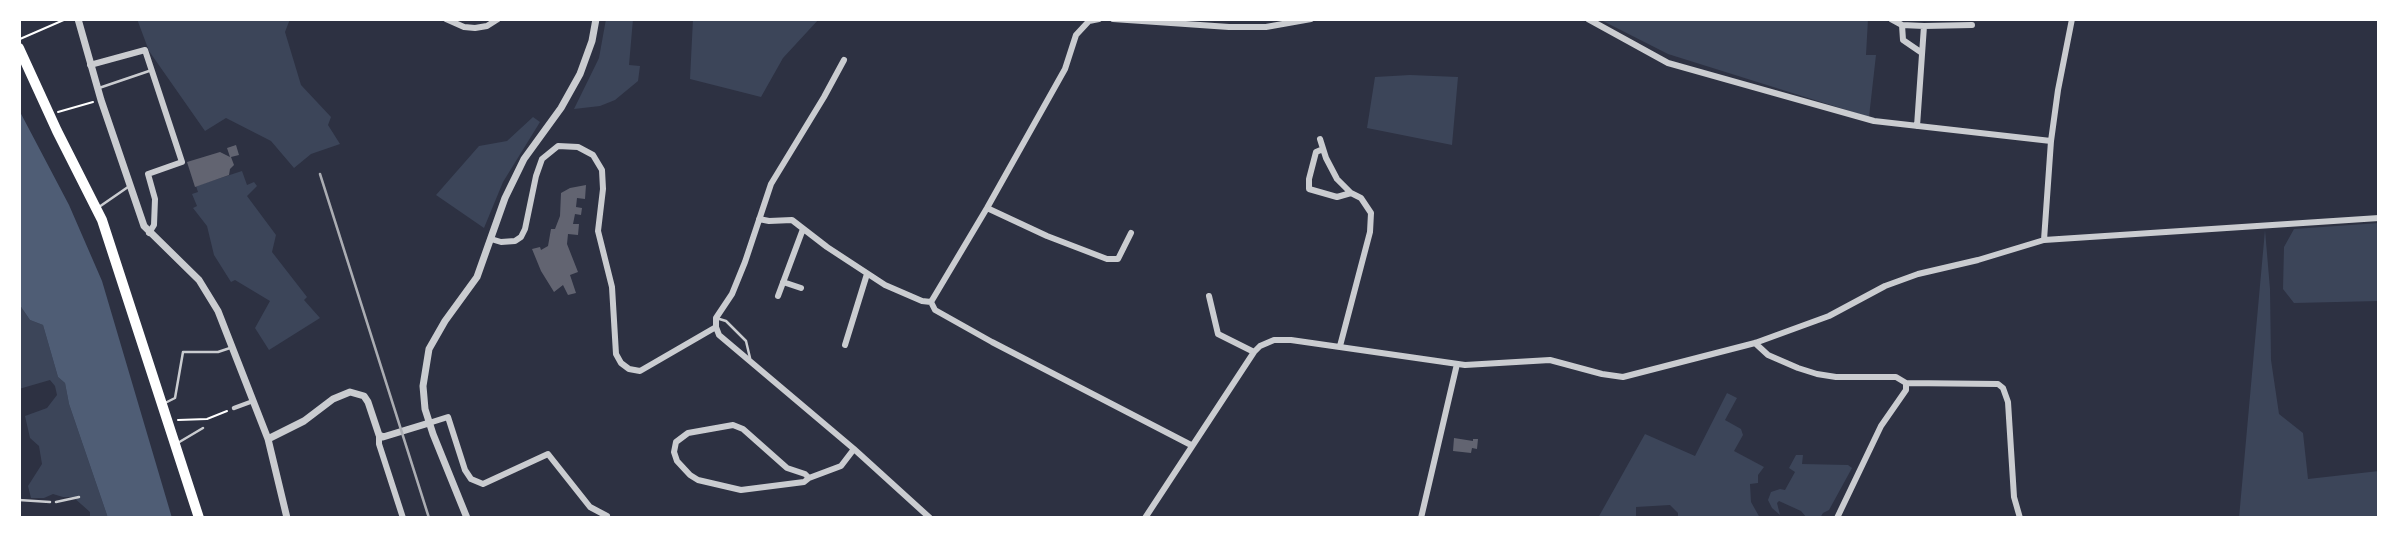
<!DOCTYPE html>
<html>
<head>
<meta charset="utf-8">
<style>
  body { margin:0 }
  #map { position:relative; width:2398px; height:537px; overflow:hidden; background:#2d3142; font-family:Montserrat,sans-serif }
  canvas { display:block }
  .frame { position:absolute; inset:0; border:21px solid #fff; pointer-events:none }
</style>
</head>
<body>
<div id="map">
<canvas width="2398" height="537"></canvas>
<div class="frame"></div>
</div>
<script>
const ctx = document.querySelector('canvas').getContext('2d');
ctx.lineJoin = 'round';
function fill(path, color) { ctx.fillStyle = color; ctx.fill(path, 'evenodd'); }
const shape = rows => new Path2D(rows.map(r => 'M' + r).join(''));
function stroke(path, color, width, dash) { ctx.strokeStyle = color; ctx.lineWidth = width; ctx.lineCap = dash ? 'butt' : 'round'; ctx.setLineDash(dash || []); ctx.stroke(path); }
fill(shape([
  [137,19,290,19,285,32,301,85,331,117,328,125,340,144,311,154,294,168,271,141,226,118,205,131,149,51],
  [606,19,633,19,629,65,640,66,638,81,615,100,600,106,574,109,599,58],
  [693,19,819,19,783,58,761,97,690,79],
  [1599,19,1868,19,1866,55,1876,55,1869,117,1668,54],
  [1410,75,1458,77,1452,145,1367,128,1375,77],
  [533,117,540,122,503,182,484,228,436,195,479,146,507,141],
  [242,171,247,185,254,182,257,186,247,196,276,235,272,252,307,297,304,300,320,318,269,350,255,328,270,301,235,280,231,282,214,255,207,226,193,208,197,206,192,194,198,192,196,186],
  [2379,223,2379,301,2294,303,2283,289,2284,247,2294,229],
  [2265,230,2270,289,2271,360,2279,414,2303,433,2308,479,2379,471,2379,518,2239,518],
  [19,304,30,320,43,325,58,377,65,383,69,404,108,518,90,518,90,512,73,497,63,497,53,494,44,498,31,498,28,486,42,464,39,446,30,438,25,416,47,408,57,395,55,386,50,380,19,389],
  [1727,393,1737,398,1725,420,1741,429,1743,435,1734,451,1764,467,1758,475,1758,483,1750,484,1751,502,1760,518,1678,518,1678,513,1670,505,1636,507,1636,518,1598,518,1645,434,1695,456],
  [1796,455,1803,455,1802,464,1848,465,1852,468,1829,510,1823,513,1820,518,1807,518,1801,511,1779,501,1777,503,1780,515,1772,508,1768,500,1771,492,1780,489,1785,490,1795,472,1789,468]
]), '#3c4559');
fill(shape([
  [19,110,69,205,102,281,172,518,108,518,69,404,65,383,58,377,43,325,30,320,19,304]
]), '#4f5d75');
fill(shape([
  [236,145,239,155,231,157,234,165,230,169,229,175,195,187,187,162,220,152,230,157,227,148],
  [586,185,585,199,577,198,576,207,582,208,581,215,575,214,573,224,579,224,578,235,568,234,567,244,578,272,570,275,576,293,568,295,563,285,554,292,541,271,532,249,540,247,541,250,548,246,551,229,555,229,560,216,561,193,570,188],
  [1454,438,1473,441,1473,439,1478,439,1477,449,1472,448,1471,453,1453,451]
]), '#626471');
stroke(shape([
  [20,39,66,19],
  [58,112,93,102],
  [178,420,207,419,227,411]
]), '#fff', 2);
stroke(shape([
  [99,88,152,70],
  [99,207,128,187],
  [716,318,726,321,746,341,750,358],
  [165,403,175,398,183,352,218,352,230,348],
  [176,444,203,428],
  [19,500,50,502],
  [56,502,79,497]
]), '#caccd0', 2.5);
stroke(shape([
  [234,408,253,401]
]), '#caccd0', 4.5);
stroke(shape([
  [446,19,464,27,475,28,487,26,498,19],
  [1113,19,1229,27,1266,27,1311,19],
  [1588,19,1668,63,1874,121,2051,141],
  [1891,19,1902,25,1903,40,1922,53],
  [1902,25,1924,26],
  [90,65,145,50,182,162,148,174,155,199,154,225,149,233],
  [1917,126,1924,26,1972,25],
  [1320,139,1326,158,1337,179,1351,193,1361,198,1371,213,1370,232,1340,346],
  [1323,149,1316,152,1309,179,1309,189,1337,197,1351,193],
  [987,208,1047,236,1107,259,1118,259,1131,233],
  [759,219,769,221,792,220,827,247,885,285,922,301,931,302],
  [491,239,501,242,515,241,521,237,525,229,536,176,542,159,558,146,578,147,593,155,602,170,603,189,598,231,612,287,616,354,621,363,629,369,640,371,716,327],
  [2044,240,2051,141,2058,90,2072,19],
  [783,282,801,288],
  [778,296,803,229],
  [1209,296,1218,334,1254,352],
  [931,302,987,208,1065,69,1076,35,1089,21,1099,19],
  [931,302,935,310,992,342,1191,445],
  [716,327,716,318,732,294,745,262,771,184,824,97,844,60],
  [716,327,719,335,854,449,930,518],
  [1755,343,1768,355,1798,368,1817,374,1836,377,1896,377,1906,383,1998,384,2003,388,2008,402,2014,497,2020,518],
  [845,345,867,274],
  [429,423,448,417,465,470,471,479,483,484,548,454,590,507,607,516],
  [379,435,379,444,403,518],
  [809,478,805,474,787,468,743,429,733,425,688,433,676,442,674,452,677,461,690,475,698,480,741,490,804,482,809,478,841,466,854,449],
  [1145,518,1254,352,1260,346,1274,340,1291,340,1465,365,1550,360,1602,374,1623,377,1755,343,1829,316,1885,286,1918,274,1978,260,2044,240,2379,218],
  [1421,518,1457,364],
  [1837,518,1881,426,1906,390,1906,383]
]), '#caccd0', 6);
stroke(shape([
  [78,19,101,100,144,226,199,280,218,311,268,439,287,518],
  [268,439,304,421,333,399,350,392,364,396,368,402,379,435,383,437,429,423],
  [467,518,433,434,425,409,423,386,429,349,445,321,477,277,505,198,524,159,561,108,580,74,592,41,596,19]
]), '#caccd0', 7);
stroke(shape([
  [19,48,57,131,102,220,199,518]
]), '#fff', 10);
stroke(shape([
  [320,174,429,518]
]), '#abadb3', 2.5);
</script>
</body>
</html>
